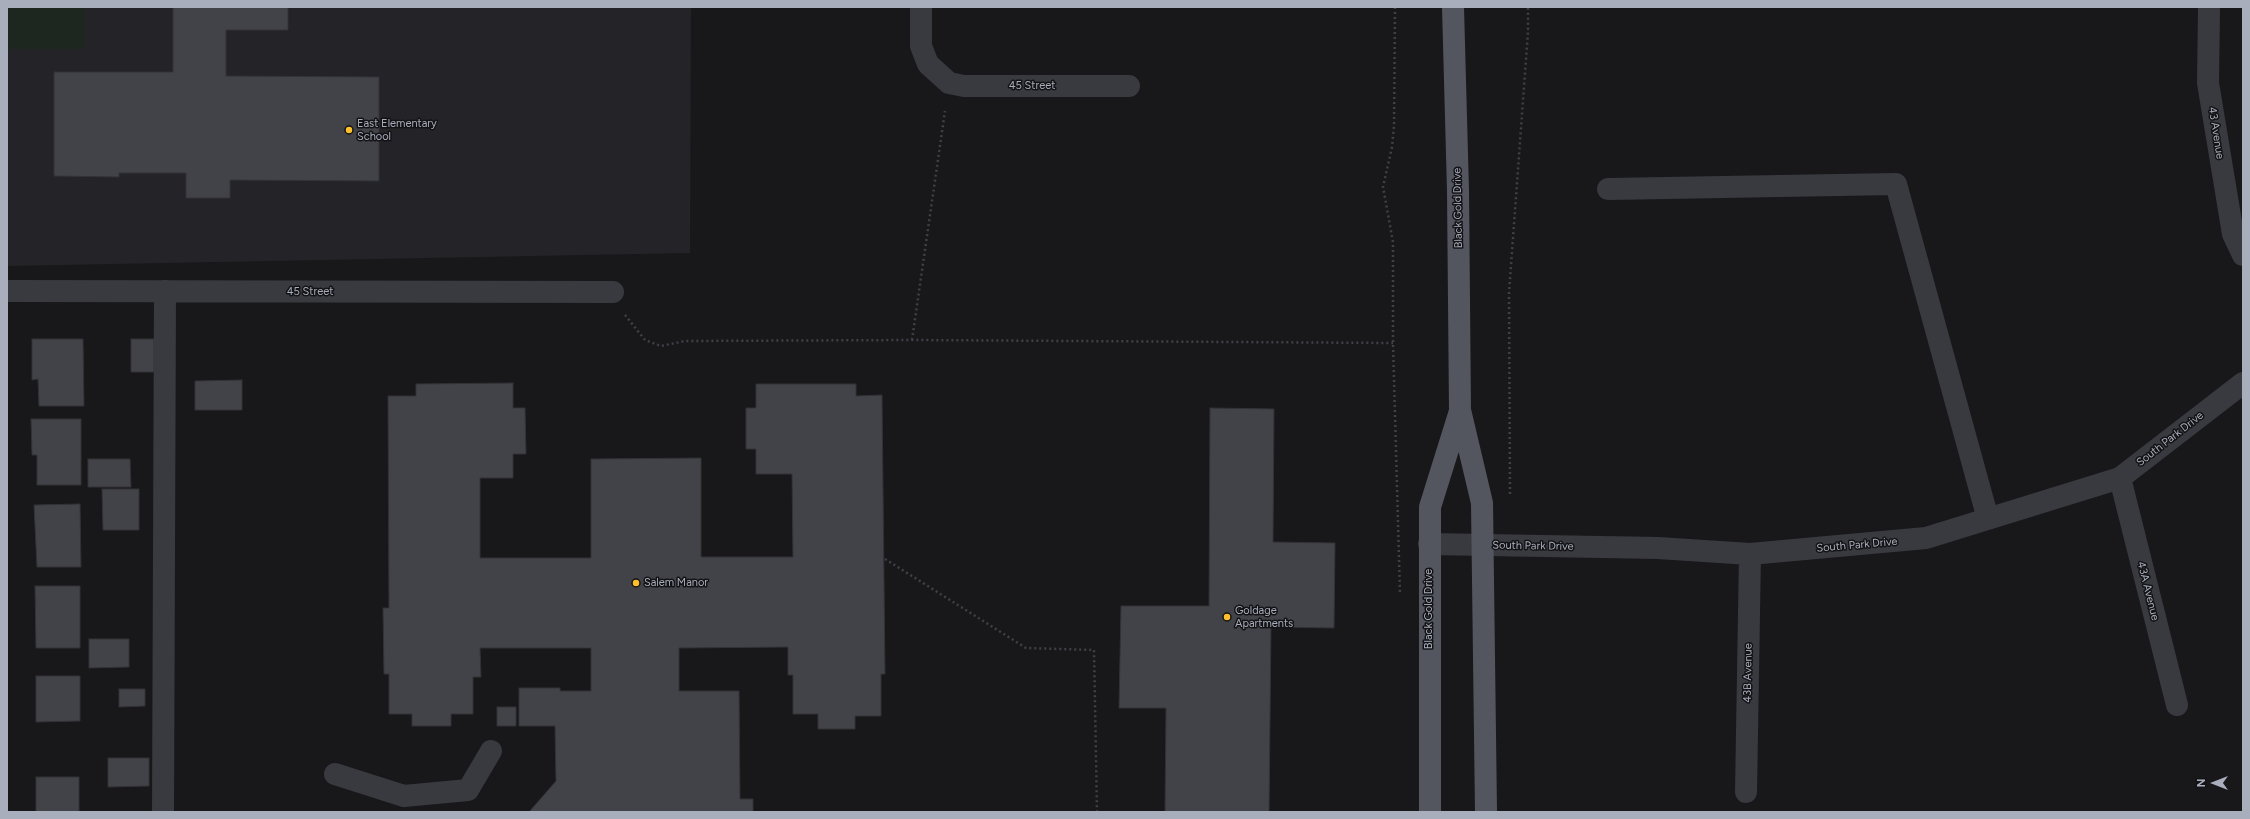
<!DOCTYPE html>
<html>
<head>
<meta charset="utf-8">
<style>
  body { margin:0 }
  #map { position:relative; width:2250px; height:819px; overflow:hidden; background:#18181b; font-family:Figtree,sans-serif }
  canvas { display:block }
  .frame { position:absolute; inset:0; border:8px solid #a9aebc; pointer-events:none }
  .north { position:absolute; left:2194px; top:763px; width:40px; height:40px; -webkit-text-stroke:3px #131316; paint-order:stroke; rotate:270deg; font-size:11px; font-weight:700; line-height:16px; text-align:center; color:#a9aebc }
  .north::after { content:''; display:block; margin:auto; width:14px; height:18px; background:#a9aebc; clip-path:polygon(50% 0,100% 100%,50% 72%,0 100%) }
</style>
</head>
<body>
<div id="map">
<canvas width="2250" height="819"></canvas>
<div class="frame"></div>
<div class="north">N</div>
</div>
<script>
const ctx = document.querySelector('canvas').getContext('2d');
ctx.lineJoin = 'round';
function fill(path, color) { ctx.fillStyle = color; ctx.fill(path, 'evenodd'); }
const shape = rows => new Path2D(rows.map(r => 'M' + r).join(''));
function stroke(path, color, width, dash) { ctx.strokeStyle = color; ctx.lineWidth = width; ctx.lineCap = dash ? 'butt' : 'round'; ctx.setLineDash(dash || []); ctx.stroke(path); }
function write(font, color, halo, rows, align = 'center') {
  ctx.font = font + ' Figtree,sans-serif'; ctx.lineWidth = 3; ctx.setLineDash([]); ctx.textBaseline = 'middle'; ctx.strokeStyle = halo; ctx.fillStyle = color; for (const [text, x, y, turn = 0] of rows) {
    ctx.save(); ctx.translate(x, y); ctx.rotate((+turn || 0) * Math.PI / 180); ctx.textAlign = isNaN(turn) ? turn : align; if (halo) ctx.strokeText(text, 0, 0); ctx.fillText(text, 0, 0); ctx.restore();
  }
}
fill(shape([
  [7,7,691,7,690,253,7,266]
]), '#242428');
fill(shape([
  [7,7,85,7,85,49,7,49]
]), '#1d261f');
const building = shape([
  [173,7,288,7,288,30,226,30,226,76,379,77,379,181,230,180,230,198,186,198,186,173,119,173,119,177,54,176,54,72,173,72,173,7],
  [32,339,83,339,84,406,39,406,38,379,32,380,32,339],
  [131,339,154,339,154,372,131,372,131,339],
  [242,380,242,410,195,410,195,381,242,380],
  [513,383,513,408,525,408,526,454,513,454,513,478,480,478,480,558,591,558,591,459,701,458,701,557,793,557,792,474,756,474,756,449,746,449,746,408,756,408,756,384,856,384,856,396,882,395,885,674,881,674,881,716,855,716,855,729,818,729,818,714,793,714,793,675,788,675,788,647,679,648,679,691,739,691,740,799,753,799,753,812,529,812,556,781,555,726,519,726,519,688,560,688,560,691,591,691,591,648,480,648,481,677,473,677,473,714,451,714,451,726,412,726,412,714,389,714,389,674,384,674,383,608,389,608,388,396,416,396,416,384,513,383],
  [1210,408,1274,409,1273,542,1335,543,1334,628,1271,627,1269,812,1165,812,1166,708,1119,708,1121,606,1209,606,1210,408],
  [31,419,81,419,81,485,37,485,37,455,32,455,31,419],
  [88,459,130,459,131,487,88,487,88,459],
  [102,489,139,489,139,530,103,530,102,489],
  [80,504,81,567,37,567,34,505,80,504],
  [35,586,80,586,80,648,36,648,35,586],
  [89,639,129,639,129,667,89,668,89,639],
  [36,676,80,676,80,721,36,722,36,676],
  [119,689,145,689,145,706,119,707,119,689],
  [497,707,516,707,516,726,497,726,497,707],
  [108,758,149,758,149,786,108,787,108,758],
  [36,777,79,777,79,812,36,812,36,777]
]);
fill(building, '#424348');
stroke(building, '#323237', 1);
stroke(shape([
  [1395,7,1394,126,1392,147,1383,187,1393,242,1393,343,1400,594],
  [625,315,645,340,661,346,685,341,912,340,1393,343],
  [912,340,945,111],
  [1510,494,1509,293,1528,32,1528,7],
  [885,559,1026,648,1094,650,1097,812]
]), '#3f4147', 2.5, [2, 3]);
stroke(shape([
  [921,7,921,46,928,64,949,83,964,86,1129,86],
  [2209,7,2208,83,2233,234,2243,255],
  [1608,189,1896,184,1988,519],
  [7,291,613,292],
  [2120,478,2177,705],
  [1429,544,1658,548,1750,554,1926,538,2120,478,2243,383],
  [335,774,404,796,468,790,491,751],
  [1746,792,1750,554],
  [163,812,165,291]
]), '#393a40', 22);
stroke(shape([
  [1453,7,1458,191,1460,410,1482,503,1486,812],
  [1430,812,1430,507,1460,411]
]), '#54565f', 22);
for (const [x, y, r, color] of [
  [349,130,4,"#ffc02c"],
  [636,583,4,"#ffc02c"],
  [1227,617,4,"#ffc02c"]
]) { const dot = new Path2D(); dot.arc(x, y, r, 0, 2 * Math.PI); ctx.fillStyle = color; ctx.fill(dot); stroke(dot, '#131316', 1.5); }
write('11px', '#a9aebc', '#131316', [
  ["45 Street",1032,86],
  ["43 Avenue",2216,133,81],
  ["Black Gold Drive",1458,208,-91],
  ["45 Street",310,292],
  ["South Park Drive",2170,439,-38],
  ["South Park Drive",1857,545,-5],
  ["South Park Drive",1533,546,1],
  ["43A Avenue",2148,591,76],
  ["Black Gold Drive",1429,609,-90],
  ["43B Avenue",1748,673,-89]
]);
write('11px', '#a9aebc', '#131316', [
  ["East Elementary",357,124],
  ["School",357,137],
  ["Salem Manor",644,583],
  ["Goldage",1235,611],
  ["Apartments",1235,624]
], 'left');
</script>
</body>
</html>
